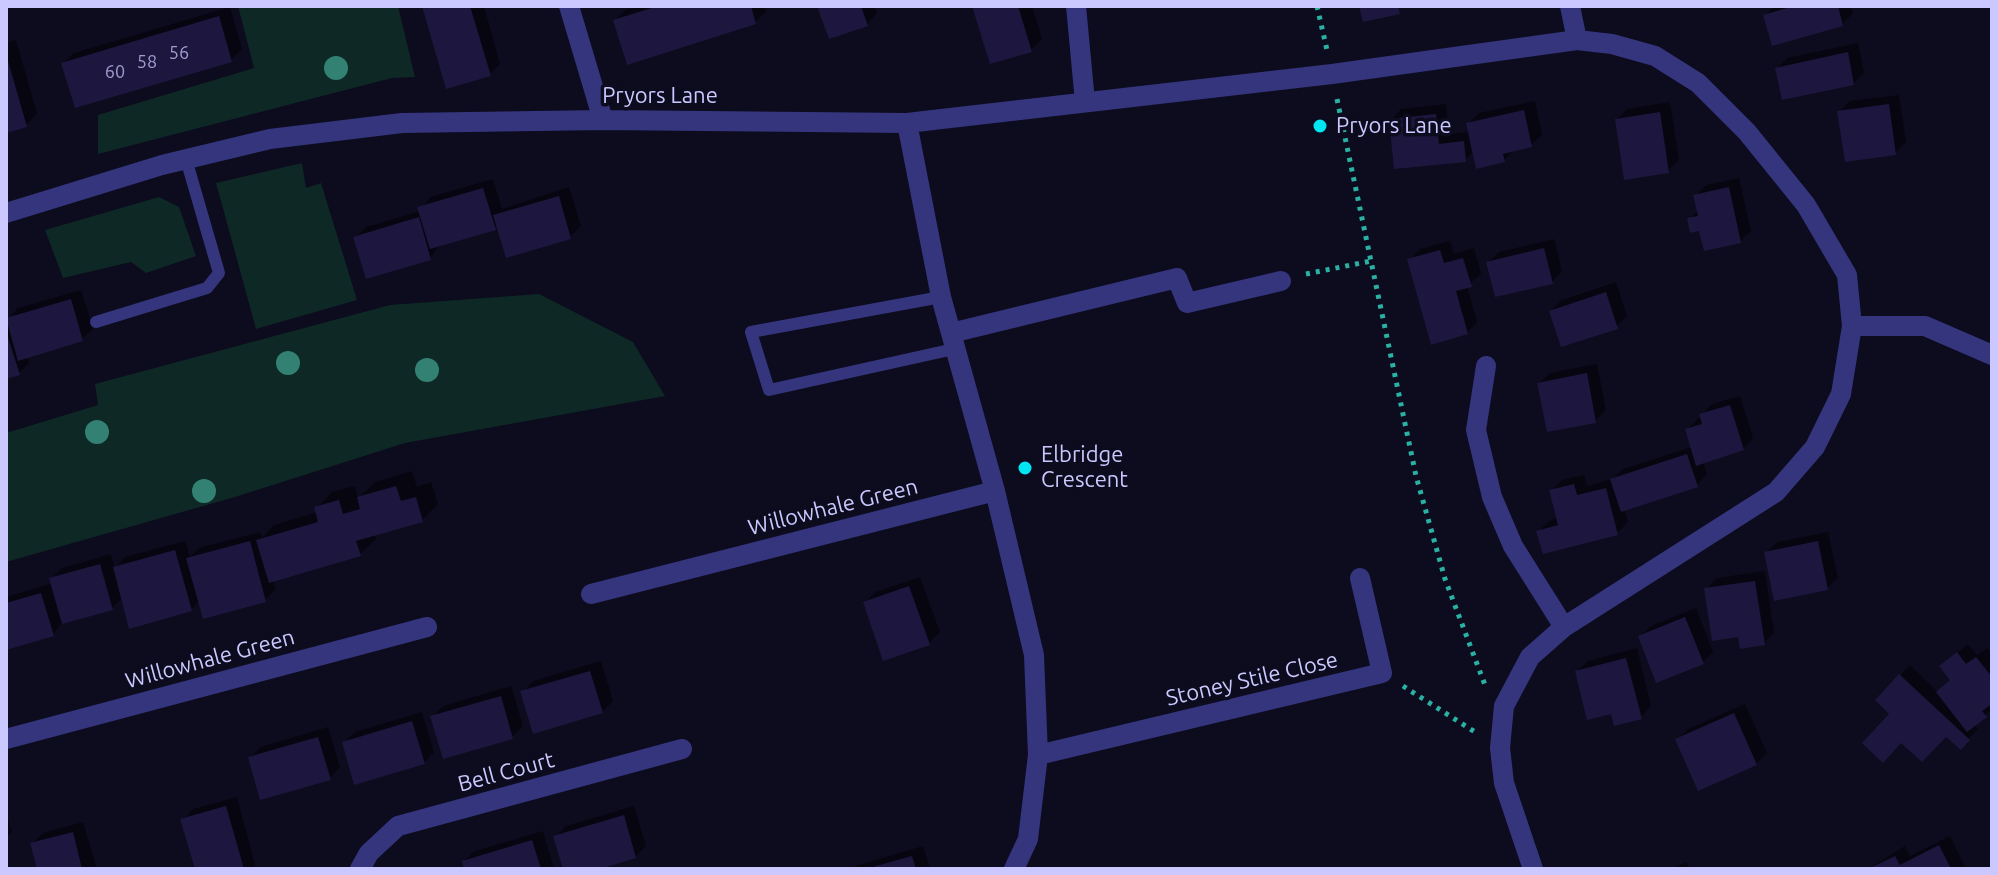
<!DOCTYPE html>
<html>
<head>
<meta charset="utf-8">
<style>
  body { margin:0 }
  #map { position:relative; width:1998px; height:875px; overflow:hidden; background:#0d0b1e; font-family:Ubuntu,sans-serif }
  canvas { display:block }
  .frame { position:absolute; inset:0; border:8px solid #cbc8ff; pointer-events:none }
</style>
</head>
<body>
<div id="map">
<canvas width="1998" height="875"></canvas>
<div class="frame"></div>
</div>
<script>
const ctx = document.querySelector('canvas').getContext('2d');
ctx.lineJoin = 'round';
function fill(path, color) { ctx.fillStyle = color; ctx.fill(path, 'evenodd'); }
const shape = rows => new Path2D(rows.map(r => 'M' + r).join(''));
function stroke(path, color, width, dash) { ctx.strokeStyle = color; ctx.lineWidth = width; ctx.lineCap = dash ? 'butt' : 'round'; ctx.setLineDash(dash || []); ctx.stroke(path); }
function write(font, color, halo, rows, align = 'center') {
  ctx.font = font + ' Ubuntu,sans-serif'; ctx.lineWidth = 7; ctx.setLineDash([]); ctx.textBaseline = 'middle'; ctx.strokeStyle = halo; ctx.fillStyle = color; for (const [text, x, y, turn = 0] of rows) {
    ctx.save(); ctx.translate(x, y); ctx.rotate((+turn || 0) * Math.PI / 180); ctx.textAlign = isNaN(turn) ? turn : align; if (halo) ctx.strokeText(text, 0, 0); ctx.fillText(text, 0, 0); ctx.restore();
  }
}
fill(shape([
  [238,6,398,6,415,77,392,78,98,154,98,115,254,68],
  [302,163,306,188,321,183,357,300,256,329,216,183],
  [159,197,179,207,196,256,146,273,131,262,63,278,45,230],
  [539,294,633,342,665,396,405,443,235,497,6,562,6,433,98,405,95,384,390,305]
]), '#0e2825');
fill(shape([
  [424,6,484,6,500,64,490,74],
  [639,6,764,6,766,11,755,22,615,21,625,10],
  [819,6,875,6,877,13,867,24],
  [975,6,1032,6,1042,39,1031,50],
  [1775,6,1851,6,1853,13,1842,24,1766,15],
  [230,7,242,49,231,60,64,63,74,53],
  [16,40,37,114,26,125,6,131,6,43],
  [1858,43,1864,72,1854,83,1777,69,1787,58],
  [1899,95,1906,142,1895,153,1839,112,1850,101],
  [1535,101,1542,135,1531,145,1515,149,1504,160,1474,150,1465,160,1391,120,1401,109,1446,104,1449,134,1471,132,1469,123,1479,113],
  [1670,102,1679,160,1668,171,1617,119,1627,109],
  [1739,178,1751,231,1740,241,1701,229,1689,219,1699,210,1696,196,1706,185],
  [493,179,502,209,569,187,581,226,570,237,498,225,440,244,430,258,356,237,366,227,421,211,430,197],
  [1554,239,1562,271,1552,282,1488,263,1499,252],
  [1450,241,1454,254,1474,248,1481,274,1467,286,1477,322,1467,333,1410,260,1420,249],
  [1616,282,1627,316,1616,327,1551,311,1562,300],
  [81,290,93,329,82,339,27,356,29,363,19,373,6,377,8,319,18,308],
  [1597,364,1606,410,1595,421,1539,383,1550,373],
  [1740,396,1753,438,1743,449,1703,461,1707,474,1697,485,1624,509,1628,522,1617,533,1539,531,1549,521,1558,518,1551,491,1562,480,1584,475,1587,486,1612,479,1623,469,1692,447,1687,430,1712,404],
  [412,471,417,487,431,482,438,504,422,520,374,534,376,539,360,554,273,580,276,589,265,600,200,600,191,610,123,597,112,608,63,622,53,634,6,648,6,597,53,583,51,579,62,568,111,554,115,568,125,557,185,541,190,557,199,548,260,532,262,538,274,525,318,512,317,508,332,492,355,486,358,499,375,482],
  [1828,532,1838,578,1827,588,1766,553,1777,542],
  [1765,571,1774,633,1764,643,1740,635,1706,589,1717,578],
  [920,577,940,632,929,643,865,603,875,592],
  [1696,608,1713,652,1703,662,1640,636,1651,626],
  [1968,644,1977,655,1987,648,1992,654,1992,709,1974,724,1978,729,1961,747,1947,734,1892,714,1877,700,1910,665,1938,692,1952,679,1953,656],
  [1637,648,1651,706,1641,717,1612,712,1577,671,1588,661],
  [601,661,613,701,602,712,523,692,533,681],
  [511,686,523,726,512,737,432,717,443,706],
  [1745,704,1767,753,1756,764,1677,740,1688,729],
  [422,712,434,752,424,763,344,743,355,732],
  [328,727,340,767,330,778,250,758,261,747],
  [237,797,255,865,251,869,197,869,183,820,193,809],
  [634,806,646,846,635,857,593,869,565,869,555,837,566,826],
  [6,811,12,832,6,838],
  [83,822,97,869,39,869,33,843,43,833],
  [543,831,554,869,466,869,464,861,475,851],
  [1950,836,1966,869,1868,869,1905,846,1910,856],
  [923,846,930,869,852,869,855,866],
  [1686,862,1690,869,1672,869]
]), '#0007');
fill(shape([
  [422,6,470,6,491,76,446,89],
  [658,6,751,6,756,24,627,65,613,20],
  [817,6,861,6,868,26,829,39],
  [972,6,1018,6,1032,52,990,64],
  [1359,6,1398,6,1400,14,1363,22],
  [1794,6,1838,6,1843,26,1772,46,1763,15],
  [219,16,232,62,75,108,61,63],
  [1848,52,1854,85,1782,100,1775,68],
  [6,54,27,127,6,133],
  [1889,104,1896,155,1845,162,1837,111],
  [1524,110,1532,147,1503,154,1505,162,1476,169,1466,123],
  [1660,112,1669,173,1624,180,1615,119],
  [1436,114,1439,144,1464,141,1466,162,1394,169,1389,119],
  [1729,187,1741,243,1704,251,1699,231,1690,233,1687,218,1698,216,1693,195],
  [483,188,496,230,430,249,417,207],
  [559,196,571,239,506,258,493,215],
  [419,217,431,260,366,279,353,237],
  [1544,248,1553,284,1495,297,1486,262],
  [1440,250,1444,263,1463,258,1472,287,1456,291,1468,334,1431,345,1407,259],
  [1606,292,1618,329,1561,347,1549,311],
  [71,299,83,341,18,361,6,318],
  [6,331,20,375,6,379],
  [1587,373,1596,423,1547,432,1537,383],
  [1730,405,1744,450,1696,466,1685,429,1702,424,1699,414],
  [1687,454,1698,487,1621,512,1610,479],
  [1574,484,1577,495,1606,488,1618,535,1543,554,1536,531,1558,525,1549,490],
  [396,486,401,501,416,497,423,522,356,541,361,556,269,583,256,540,318,522,314,507,339,500,343,514,360,509,357,497],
  [250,541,266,602,203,619,186,558],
  [1818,541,1828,590,1774,601,1764,552],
  [175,550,192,611,129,629,113,567],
  [100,564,113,610,62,624,49,578],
  [1755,581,1765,645,1740,649,1738,637,1712,641,1704,588],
  [909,586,930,645,883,661,863,602],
  [41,593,54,636,6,650,6,603],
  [1685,617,1704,664,1656,683,1638,636],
  [1957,652,1966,664,1976,657,1992,677,1992,704,1982,711,1987,717,1967,732,1936,692,1950,680,1939,666],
  [1626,658,1642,719,1614,726,1611,714,1587,720,1575,671],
  [590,671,603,713,533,734,520,691],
  [1899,674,1970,740,1961,750,1946,737,1922,762,1901,743,1883,763,1862,743,1889,714,1875,700],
  [501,696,513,739,443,759,430,716],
  [1734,713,1757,765,1698,791,1675,739],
  [412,721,425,764,354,785,342,742],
  [318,737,331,780,260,800,248,757],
  [226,806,244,869,195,869,180,819],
  [624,815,636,858,600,869,563,869,553,836],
  [73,832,82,869,37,869,30,843],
  [532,840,541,869,464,869,462,861],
  [1939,845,1951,869,1868,869,1895,856,1900,865],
  [912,856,916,869,869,869,869,868]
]), '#1d173f');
stroke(shape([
  [1317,6,1327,50],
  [1337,99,1416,476,1445,579,1485,685],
  [1306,274,1371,261],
  [1403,686,1475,732]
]), '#2ab1a3', 5, [4, 6]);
stroke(shape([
  [941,297,751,332,769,390,954,349],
  [96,322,207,288,219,273,186,159]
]), '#35357e', 12);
stroke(shape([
  [569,6,603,120],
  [1076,6,1085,102],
  [1570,6,1577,40],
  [907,123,941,297,995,491,1034,655,1038,755,1028,839,1014,869],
  [6,213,162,165,270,139,402,123,603,120,907,123,1332,74,1577,40,1612,44,1655,56,1698,83,1747,132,1806,205,1847,275,1852,326,1841,394,1815,447,1776,492,1564,627,1530,657,1504,706,1500,748,1504,783,1533,869],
  [1852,326,1925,326,1992,355],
  [951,333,1177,278,1187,303,1281,281],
  [1486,366,1476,430,1492,497,1513,546,1564,627],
  [591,594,995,491],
  [6,739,427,627],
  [1038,755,1382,673,1360,578],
  [360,869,369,853,398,826,682,749]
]), '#35357e', 20);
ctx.fillStyle = '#338172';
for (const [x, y] of [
  [336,68],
  [288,363],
  [427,370],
  [97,432],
  [204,491]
]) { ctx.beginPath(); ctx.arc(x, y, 12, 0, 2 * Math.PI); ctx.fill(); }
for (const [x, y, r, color] of [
  [1320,126,8,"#00e6f3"],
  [1025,468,8,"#00e6f3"]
]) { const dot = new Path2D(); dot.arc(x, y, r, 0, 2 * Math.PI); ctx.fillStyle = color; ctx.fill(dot); stroke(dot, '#0d0b1e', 3); }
write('18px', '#a09ccf', null, [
  ["56",179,53],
  ["58",147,62],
  ["60",115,72]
]);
write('22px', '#cbc8ff', '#0d0b1e', [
  ["Pryors Lane",660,96],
  ["Willowhale Green",833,507,-14],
  ["Willowhale Green",210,659,-15],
  ["Stoney Stile Close",1252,679,-13],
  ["Bell Court",506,772,-15]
]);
write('22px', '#cbc8ff', '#0d0b1e', [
  ["Pryors Lane",1336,126],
  ["Elbridge",1041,455],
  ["Crescent",1041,480]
], 'left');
</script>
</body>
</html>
